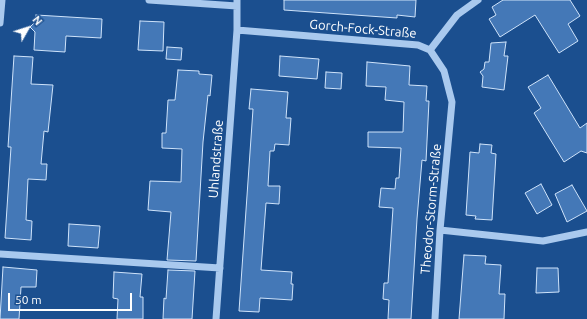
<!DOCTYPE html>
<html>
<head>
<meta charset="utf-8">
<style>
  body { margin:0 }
  #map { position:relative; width:587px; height:319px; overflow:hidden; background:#1b4f8f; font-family:Ubuntu,sans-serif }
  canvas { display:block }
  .north { position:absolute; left:8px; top:8px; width:40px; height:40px; -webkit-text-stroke:3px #1b4f8f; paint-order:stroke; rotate:51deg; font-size:11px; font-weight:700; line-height:16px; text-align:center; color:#fff }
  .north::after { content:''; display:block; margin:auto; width:14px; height:18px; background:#fff; clip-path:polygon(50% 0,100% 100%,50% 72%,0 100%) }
  .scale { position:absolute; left:8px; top:293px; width:124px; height:18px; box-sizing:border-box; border:2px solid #fff; border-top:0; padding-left:5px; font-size:12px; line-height:14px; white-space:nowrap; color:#fff; -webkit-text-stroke:3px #1b4f8f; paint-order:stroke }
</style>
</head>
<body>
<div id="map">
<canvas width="587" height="319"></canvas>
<div class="north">N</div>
<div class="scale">50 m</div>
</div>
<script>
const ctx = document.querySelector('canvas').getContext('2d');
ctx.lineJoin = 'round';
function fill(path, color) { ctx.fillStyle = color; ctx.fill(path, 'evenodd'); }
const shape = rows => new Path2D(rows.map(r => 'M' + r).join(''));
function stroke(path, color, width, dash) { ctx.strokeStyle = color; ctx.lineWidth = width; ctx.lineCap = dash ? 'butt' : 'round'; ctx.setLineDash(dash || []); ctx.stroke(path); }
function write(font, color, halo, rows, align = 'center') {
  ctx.font = font + ' Ubuntu,sans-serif'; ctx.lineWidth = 3; ctx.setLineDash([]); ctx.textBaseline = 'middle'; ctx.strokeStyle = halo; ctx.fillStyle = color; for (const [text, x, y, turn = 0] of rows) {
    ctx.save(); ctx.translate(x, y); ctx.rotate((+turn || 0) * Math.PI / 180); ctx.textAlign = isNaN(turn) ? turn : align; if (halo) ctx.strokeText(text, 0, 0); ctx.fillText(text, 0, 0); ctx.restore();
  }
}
const building = shape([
  [284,0,416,0,415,17,397,15,397,18,284,10,284,0],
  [503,0,570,0,580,16,568,24,578,41,559,53,535,15,500,37,489,19,496,15,492,7,503,0],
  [36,15,102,19,101,38,66,36,65,52,34,50,35,32,30,27,35,22,36,15],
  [140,21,164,22,163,51,138,50,140,21],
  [506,42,504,56,508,56,504,90,482,87,483,76,480,72,484,69,485,62,489,62,491,43,506,42],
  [167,47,182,48,181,60,166,59,167,47],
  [14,56,33,57,31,84,53,85,48,132,44,131,41,164,47,164,46,180,28,179,26,220,32,221,31,240,5,238,11,147,8,147,14,56],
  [280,56,319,59,317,79,279,76,280,56],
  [367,62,410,66,409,85,427,86,426,101,429,101,426,161,422,160,417,219,411,319,388,319,389,300,383,299,384,283,388,283,393,208,379,207,381,188,395,189,396,178,399,178,401,148,368,147,368,132,403,132,404,102,385,100,386,87,366,86,367,62],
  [178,70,199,71,199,74,212,75,210,96,208,95,203,142,196,261,167,260,171,212,148,210,150,181,181,182,182,149,162,148,162,133,166,133,168,100,175,100,178,70],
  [326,72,342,73,341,89,325,88,326,72],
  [548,75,580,128,587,123,587,153,581,151,564,162,534,113,541,108,528,87,548,75],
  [251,89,288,92,286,118,291,118,289,145,275,144,274,151,270,151,268,186,280,186,279,204,266,203,261,270,292,272,291,284,293,284,292,300,260,298,259,312,239,311,253,109,249,109,251,89],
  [480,144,492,145,491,153,496,154,492,220,475,219,476,216,466,215,470,152,479,153,480,144],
  [541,184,552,205,537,214,525,193,541,184],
  [572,185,587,211,567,222,555,194,572,185],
  [69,224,100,226,98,248,68,246,69,224],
  [464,255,486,256,485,264,501,265,499,294,505,294,504,319,459,319,464,255],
  [3,267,37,270,36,287,21,287,19,319,0,319,3,267],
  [537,268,558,268,559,292,536,293,537,268],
  [168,270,195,271,192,319,163,319,164,298,166,299,168,270],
  [114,272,142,274,140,297,143,297,143,319,117,319,118,299,113,298,114,272]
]);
fill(building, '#4478b7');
stroke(building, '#cfe3fa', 1);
stroke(shape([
  [149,0,237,6],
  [0,23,2,0],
  [237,30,418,45,430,50,444,71,452,102,440,230,435,319],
  [430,50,457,15,478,0],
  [440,230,543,241,587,232],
  [0,254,220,268],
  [216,319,237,30,237,0]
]), '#a9c9ee', 7);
write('13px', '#fff', '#1b4f8f', [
  ["Gorch-Fock-Straße",363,29,5],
  ["Uhlandstraße",216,159,-86],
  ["Theodor-Storm-Straße",431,209,-85]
]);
</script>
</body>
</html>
